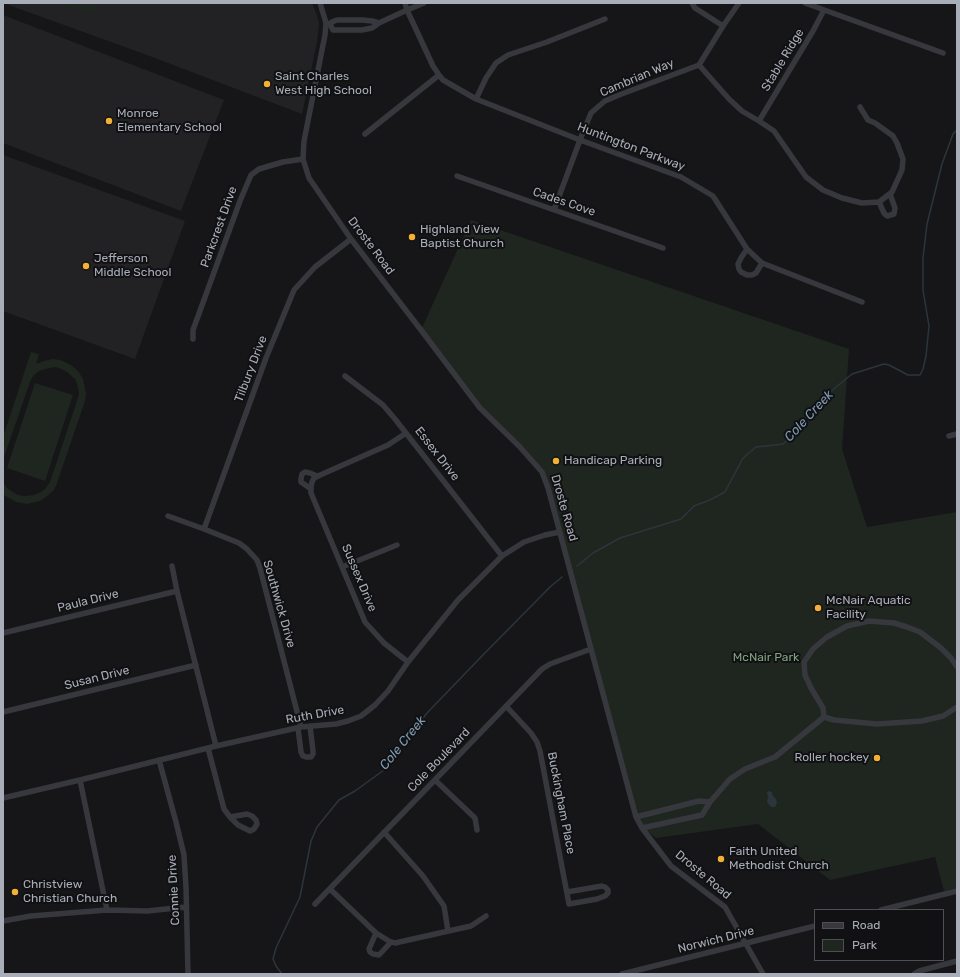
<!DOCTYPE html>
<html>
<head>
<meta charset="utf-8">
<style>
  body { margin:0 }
  #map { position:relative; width:960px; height:977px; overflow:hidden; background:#161618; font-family:Rubik,sans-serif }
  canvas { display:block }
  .frame { position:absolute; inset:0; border:4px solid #a8adb8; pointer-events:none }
  .legend { position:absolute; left:814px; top:909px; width:130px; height:52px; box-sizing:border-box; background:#111113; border:1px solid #4d4f55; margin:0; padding:5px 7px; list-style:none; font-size:12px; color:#a8adb8 }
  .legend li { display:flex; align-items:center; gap:8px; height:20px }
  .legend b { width:20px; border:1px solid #4d4f55 }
</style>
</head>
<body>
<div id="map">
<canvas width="960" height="977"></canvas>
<div class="frame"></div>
<ul class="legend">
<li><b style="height:5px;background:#37383d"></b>Road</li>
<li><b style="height:11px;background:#1e261f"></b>Park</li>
</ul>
</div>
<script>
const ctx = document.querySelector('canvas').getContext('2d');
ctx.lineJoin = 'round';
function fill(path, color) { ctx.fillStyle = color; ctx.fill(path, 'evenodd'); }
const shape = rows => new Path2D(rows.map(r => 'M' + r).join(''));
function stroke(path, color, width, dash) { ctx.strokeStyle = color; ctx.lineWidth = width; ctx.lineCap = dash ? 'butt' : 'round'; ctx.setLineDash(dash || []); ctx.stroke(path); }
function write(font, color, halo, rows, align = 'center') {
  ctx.font = font + ' Rubik,sans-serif'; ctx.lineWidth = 4; ctx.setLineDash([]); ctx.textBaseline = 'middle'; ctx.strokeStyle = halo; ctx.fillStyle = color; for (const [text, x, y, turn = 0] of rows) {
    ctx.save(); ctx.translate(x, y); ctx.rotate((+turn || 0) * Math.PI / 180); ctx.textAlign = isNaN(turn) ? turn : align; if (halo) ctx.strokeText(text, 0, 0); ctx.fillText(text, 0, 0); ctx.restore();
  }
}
fill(shape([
  [3,3,312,3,317,15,319,24,317,42,302,114,147,55],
  [3,15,224,100,181,211,3,143],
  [3,155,185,221,135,359,3,311]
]), '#222225');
fill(shape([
  [60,3,98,3,96,10,91,13],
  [471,220,849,349,842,449,867,527,957,512,957,888,944,891,935,857,830,880,758,824,656,838,639,824,542,472,480,408,421,330],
  [31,352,39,354,36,364,44,361,53,359,60,360,71,365,78,371,83,379,86,394,85,401,56,486,53,491,46,497,40,501,27,504,16,502,4,495,3,493,3,480,5,486,11,491,18,495,24,496,34,495,41,492,45,489,50,482,78,398,79,393,77,383,75,379,67,372,59,368,55,367,45,369,39,371,33,376,30,382,3,460,3,437],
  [35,383,73,395,45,481,7,468]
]), '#1e261f');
fill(shape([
  [768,791,772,792,773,796,776,799,777,803,775,807,771,807,767,802,768,797,767,793]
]), '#2c353c');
stroke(shape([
  [577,566,593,553,620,538,681,519,694,506,710,500,725,492,743,458,756,447,783,444,795,433,809,414,824,397,852,374,884,364,889,365,908,375,920,375,923,369,926,356,929,326,923,290,923,258,927,224,942,164,953,134,957,130],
  [282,974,276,966,273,959,276,948,300,897,311,841,317,827,339,800,355,791,384,770,399,748,428,712,480,658,550,587,562,577]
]), '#2c353c', 1.5);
stroke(shape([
  [320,3,326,23,325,35,304,141,303,159,309,178,351,239,421,330,480,408,519,446,542,472,548,488,636,817,642,828,671,866,725,907,763,974],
  [405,3,407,10,433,66,439,75,443,80,476,99,580,140,681,177,713,196,747,249,762,263,862,302],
  [692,3,695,8,723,26],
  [805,3,943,53],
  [326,23,330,24,333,30,362,30,372,28,379,23,407,10,424,3],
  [330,24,332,22,337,20,363,20,372,21,379,23],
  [699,65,729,99,742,111,759,121,774,131,783,144,806,177,823,190,842,198,862,203,879,202,892,192,902,170,903,159,897,143,893,136,875,123,868,120,860,107],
  [476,99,486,78,496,63,508,55,547,42,605,19],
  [759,121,813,31,824,10],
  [365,134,439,75],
  [457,176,663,248],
  [879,202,884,213,887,216,894,214,895,208,890,194],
  [554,210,580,140,591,113,599,106,605,101,619,95,699,65,723,26,739,3],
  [747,249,741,258,738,264,739,269,741,272,747,275,752,275,756,273,762,263],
  [193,339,193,330,240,201,251,175,259,169,283,162,303,159],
  [345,376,383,405,395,419,502,556],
  [406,433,388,445,318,476,314,478,312,482,311,487,311,493,365,622,384,643,408,662],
  [949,436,957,434],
  [311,489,301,482,301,479,302,474,305,472,310,473,317,476],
  [168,516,204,529,239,543,247,549,257,560,260,568,301,727],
  [204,529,266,358,294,290,315,267,351,239],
  [172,566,177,591,216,746],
  [342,567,397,545],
  [3,633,177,591],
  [957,667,951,658,941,648,920,632,907,627,894,623,869,621,847,626,827,637,813,649,804,662,805,675,811,688,823,708,824,717,834,720,877,724,922,721,943,716,957,707],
  [506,706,531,733,537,742,540,751,569,904,597,899,605,896,608,893,608,890,605,887,602,886,567,892],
  [3,712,196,665],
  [298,728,301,752,303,756,306,757,311,757,313,754,313,751,310,726],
  [208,748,224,809,230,817,247,814,252,816,256,820,257,824,254,829,250,831,238,825,230,817],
  [159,760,176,822,184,855,186,887,188,974],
  [80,780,107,910],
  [435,780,475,818,477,830],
  [3,798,80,780,216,746,301,727,336,724,348,721,361,716,375,705,388,691,408,662,458,600,502,556,524,542,545,535,560,532],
  [710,802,730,779,745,769,775,757,824,717],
  [636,817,699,801,710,802,702,815,642,828],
  [384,832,423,876,444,906,448,931],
  [330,889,376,933,389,941,395,943,471,926,486,916],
  [315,904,542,669,550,664,591,649],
  [881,910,957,891],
  [3,921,31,916,107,910,147,911,186,907],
  [376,933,369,949,370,952,373,954,379,955,391,942],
  [622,974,815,926],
  [914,974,919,971,957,961]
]), '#37383d', 5.5);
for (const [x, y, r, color] of [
  [267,84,4,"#f2b134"],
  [109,121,4,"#f2b134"],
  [412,237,4,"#f2b134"],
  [86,266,4,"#f2b134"],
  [556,461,4,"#f2b134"],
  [818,608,4,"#f2b134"],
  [877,758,4,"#f2b134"],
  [721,859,4,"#f2b134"],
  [15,892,4,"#f2b134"]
]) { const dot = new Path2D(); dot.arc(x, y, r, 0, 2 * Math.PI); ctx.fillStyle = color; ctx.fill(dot); stroke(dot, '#111113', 1.5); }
write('12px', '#a8adb8', '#111113', [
  ["Stable Ridge",783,60,-59],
  ["Cambrian Way",637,78,-23],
  ["Huntington Parkway",631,147,21],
  ["Cades Cove",564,202,19],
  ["Parkcrest Drive",219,227,-70],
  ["Droste Road",371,246,53],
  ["Tilbury Drive",251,369,-69],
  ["Essex Drive",437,454,52],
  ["Droste Road",564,508,74],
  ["Sussex Drive",359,578,67],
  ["Paula Drive",88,601,-14],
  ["Southwick Drive",279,604,74],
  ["Susan Drive",97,678,-14],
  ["Ruth Drive",315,715,-10],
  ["Cole Boulevard",439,760,-46],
  ["Buckingham Place",561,803,79],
  ["Droste Road",703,875,40],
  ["Connie Drive",174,890,-93],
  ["Norwich Drive",716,940,-14]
]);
write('12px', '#a8adb8', '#111113', [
  ["Saint Charles",275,77],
  ["West High School",275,91],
  ["Monroe",117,114],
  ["Elementary School",117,128],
  ["Highland View",420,230],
  ["Baptist Church",420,244],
  ["Jefferson",94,259],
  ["Middle School",94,273],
  ["Handicap Parking",564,461],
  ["McNair Aquatic",826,601],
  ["Facility",826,615],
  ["Roller hockey",869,758,"right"],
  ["Faith United",729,852],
  ["Methodist Church",729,866],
  ["Christview",23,885],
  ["Christian Church",23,899]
], 'left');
write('12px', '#7fa381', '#111113', [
  ["McNair Park",766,658]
]);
write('italic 13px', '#7f9bb3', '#111113', [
  ["Cole Creek",809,416,-47],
  ["Cole Creek",403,743,-51]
]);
</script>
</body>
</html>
